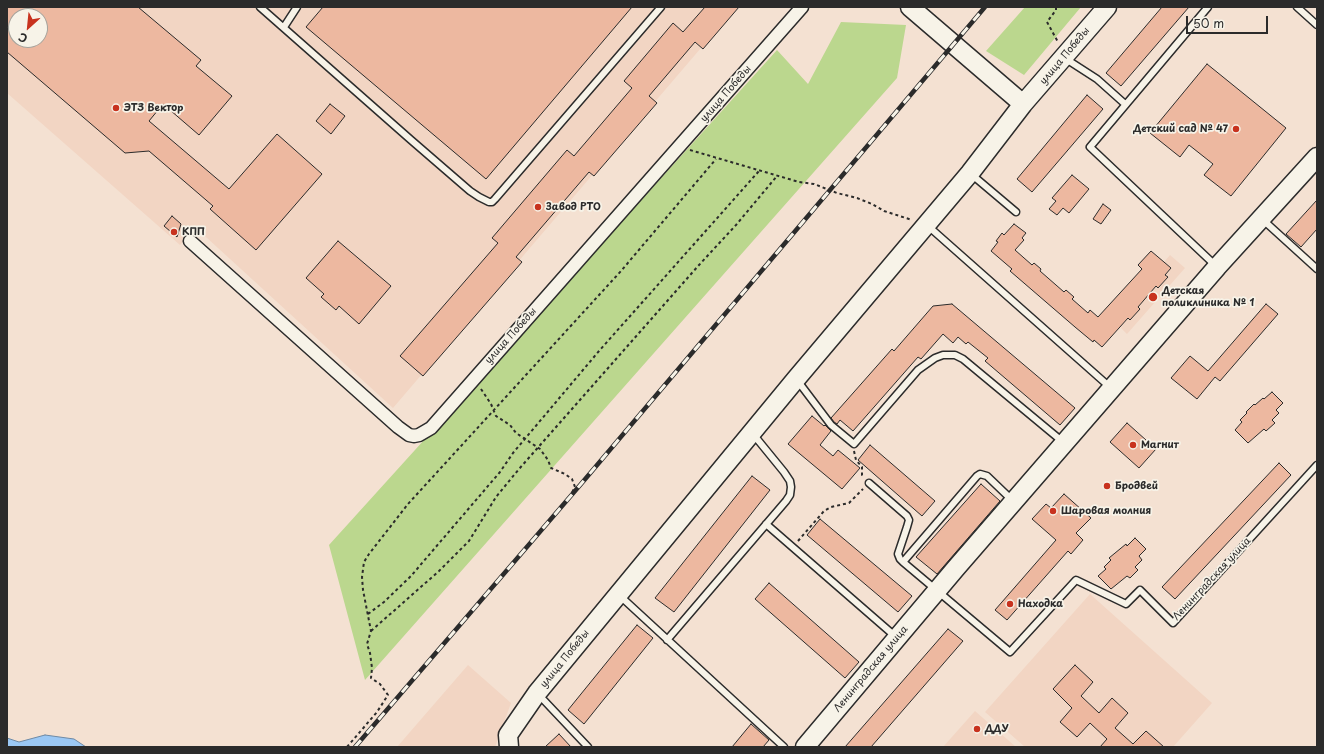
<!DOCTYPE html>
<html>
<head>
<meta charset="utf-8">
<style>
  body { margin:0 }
  #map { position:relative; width:1324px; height:754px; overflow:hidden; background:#f4e1d2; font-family:"Playpen Sans",sans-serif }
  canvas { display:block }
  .frame { position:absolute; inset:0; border:8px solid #2b2b2b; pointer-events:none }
  .north { position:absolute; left:8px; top:8px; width:40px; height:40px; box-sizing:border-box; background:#f7f3e8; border:1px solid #a5a39c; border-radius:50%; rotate:207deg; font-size:11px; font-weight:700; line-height:16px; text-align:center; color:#2b2b2b }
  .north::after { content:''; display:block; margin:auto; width:14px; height:18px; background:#c8321e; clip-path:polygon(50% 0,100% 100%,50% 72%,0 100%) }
  .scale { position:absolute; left:1186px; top:16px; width:82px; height:18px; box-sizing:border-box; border:2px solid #2b2b2b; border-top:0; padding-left:5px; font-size:12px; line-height:14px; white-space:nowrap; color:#2b2b2b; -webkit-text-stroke:3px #f7f3e8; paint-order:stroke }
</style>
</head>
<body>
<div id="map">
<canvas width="1324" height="754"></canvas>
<div class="frame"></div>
<div class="north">С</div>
<div class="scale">50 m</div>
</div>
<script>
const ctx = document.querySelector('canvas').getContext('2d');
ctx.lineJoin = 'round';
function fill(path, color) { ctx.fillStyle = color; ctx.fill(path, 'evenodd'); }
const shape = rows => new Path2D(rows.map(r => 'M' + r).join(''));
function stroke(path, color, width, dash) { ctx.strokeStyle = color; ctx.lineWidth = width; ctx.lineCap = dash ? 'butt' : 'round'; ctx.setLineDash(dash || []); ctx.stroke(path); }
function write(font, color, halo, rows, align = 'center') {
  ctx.font = font + ' "Playpen Sans",sans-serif'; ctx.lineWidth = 3.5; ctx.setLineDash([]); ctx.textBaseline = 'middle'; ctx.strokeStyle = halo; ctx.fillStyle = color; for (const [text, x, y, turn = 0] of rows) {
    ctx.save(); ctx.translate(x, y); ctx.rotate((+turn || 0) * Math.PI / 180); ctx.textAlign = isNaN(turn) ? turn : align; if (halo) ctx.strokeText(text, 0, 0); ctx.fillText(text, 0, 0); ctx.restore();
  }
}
fill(shape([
  [7,7,736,7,393,408,195,227,180,245,7,93],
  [16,16,40,16,40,40,16,40],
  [1170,255,1185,268,1127,334,1120,327,1128,318,1130,320,1140,309,1138,307,1156,286,1159,288,1168,277,1165,275,1171,268,1164,262],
  [1090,594,1212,703,1173,747,1025,747,985,712],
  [468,665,511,703,495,747,397,747],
  [975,711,1016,747,943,747]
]), '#f2d5c3');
fill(shape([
  [1025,7,1081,7,1024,75,986,51],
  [841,22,906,25,897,78,365,680,329,545,777,50,808,84]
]), '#bbd78e');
const water = shape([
  [45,735,74,739,86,747,7,747,7,738,19,742,45,735]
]);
fill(water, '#9bc8f5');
stroke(water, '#6e89a4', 1);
const building = shape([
  [7,7,138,7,201,60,196,66,232,96,199,135,163,104,149,121,229,189,277,134,322,174,256,250,210,209,213,206,149,151,125,153,7,52,7,7],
  [16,16,40,16,40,40,16,40,16,16],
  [323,7,632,7,486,179,306,27,323,7],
  [705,7,739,7,703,49,695,42,649,96,657,103,594,176,589,172,516,257,522,262,423,376,400,356,498,243,492,238,567,150,574,156,632,88,624,81,673,23,683,32,705,7],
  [1162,7,1189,7,1121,86,1106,73,1162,7],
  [1207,64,1286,128,1231,196,1204,175,1213,164,1189,145,1180,157,1150,133,1207,64],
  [1087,95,1103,109,1032,192,1017,179,1087,95],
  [330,104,345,116,331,134,316,121,330,104],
  [1072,175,1089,189,1069,213,1063,208,1057,215,1049,209,1056,201,1052,198,1072,175],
  [1317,200,1317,229,1301,247,1286,234,1317,200],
  [1103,204,1111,210,1101,224,1093,219,1103,204],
  [172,216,181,224,177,237,164,226,172,216],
  [1014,224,1026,233,1022,238,1024,240,1015,250,1032,265,1034,263,1041,269,1040,271,1064,292,1066,290,1074,297,1072,299,1088,313,1090,310,1098,317,1142,269,1138,265,1151,251,1171,268,1165,275,1168,277,1158,288,1156,286,1138,307,1140,309,1130,320,1128,318,1102,347,1094,340,1093,342,1075,327,1010,271,1012,269,991,251,998,242,996,241,1002,233,1004,235,1014,224],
  [338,241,391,286,359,324,339,306,336,310,321,297,324,294,306,278,338,241],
  [952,304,1075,408,1060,425,985,361,988,358,968,342,966,344,958,337,953,343,943,334,921,359,918,357,853,431,840,420,837,424,834,422,831,418,892,349,894,351,933,306,952,304],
  [1266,304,1278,314,1220,381,1215,377,1197,399,1171,378,1190,356,1208,371,1266,304],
  [1272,392,1283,403,1276,410,1279,413,1272,420,1275,423,1266,431,1264,429,1248,443,1235,430,1242,422,1240,420,1247,413,1246,412,1254,404,1255,405,1263,398,1264,399,1272,392],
  [812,416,824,426,825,425,831,431,820,445,833,456,838,450,860,468,842,489,788,444,812,416],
  [1127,423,1156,449,1139,468,1110,442,1127,423],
  [870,445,935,501,922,516,858,460,870,445],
  [1279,463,1291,475,1175,599,1162,587,1279,463],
  [752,476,770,490,674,612,655,598,752,476],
  [981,484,1000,501,937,574,916,557,981,484],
  [1064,494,1091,518,1076,533,1083,540,1071,554,1068,551,1007,620,995,610,1056,540,1032,519,1046,504,1051,508,1064,494],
  [820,519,912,596,898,612,807,535,820,519],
  [1135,538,1146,549,1139,556,1142,560,1135,567,1138,570,1130,578,1127,576,1111,589,1098,576,1106,569,1104,567,1111,560,1109,558,1126,544,1127,546,1135,538],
  [769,583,859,662,845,678,755,599,769,583],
  [637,625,653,638,584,724,568,710,637,625],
  [948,629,963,641,871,747,845,747,948,629],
  [1075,665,1093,682,1081,696,1099,713,1112,698,1128,713,1115,728,1133,744,1146,731,1164,747,1100,747,1107,739,1090,723,1077,737,1060,722,1072,708,1053,689,1075,665],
  [751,724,769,740,763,747,732,747,751,724],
  [559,734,571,747,545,747,559,734]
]);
fill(building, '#edb8a0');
stroke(building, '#2b2b2b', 1);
const lane = shape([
  [260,7,411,140,470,191,479,197,489,202,492,202,495,199,661,7],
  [1208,7,1090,147,1216,266],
  [1297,7,1317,25],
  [284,27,297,7],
  [1066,59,1097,79,1125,104],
  [971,174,1016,212],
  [1262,219,1317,269],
  [928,226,1111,388],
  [797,380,831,425,854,444,918,370,935,358,943,355,955,355,963,359,1063,442],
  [869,483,907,516,909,520,907,527,898,554,900,559,903,562],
  [1012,500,987,476,980,474,977,476,903,562,1010,652,1076,580,1126,604,1140,590,1173,623,1317,465],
  [766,524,896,637],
  [619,595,784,747],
  [667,640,786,501,790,495,791,487,790,481,784,472,753,434],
  [538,694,588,747]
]);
const street = shape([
  [190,241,398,427,409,435,414,436,419,435,431,428,802,7]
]);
const secondary = shape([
  [910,7,1023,104],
  [509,747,508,735,537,693,796,379,970,173,1023,104,1107,7],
  [805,747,956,568,1217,267,1317,157]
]);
stroke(lane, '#2b2b2b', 9);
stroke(street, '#2b2b2b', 15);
stroke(secondary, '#2b2b2b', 21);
stroke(shape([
  [1056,7,1056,10,1047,22,1058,42],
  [690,150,799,182,814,184,837,193,857,198,872,204,884,211,912,220],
  [481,389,491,404,496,416,510,425,516,433,540,449,548,460,551,468,565,474,572,479,575,487,569,498],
  [854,451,856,460,862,467,862,475,864,478],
  [798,541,824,511,831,507,849,503,863,489],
  [368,614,384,602,411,576,500,472,513,453,599,351,759,171],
  [371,631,439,571,469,541,496,497,519,469,699,265,736,225,777,176],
  [347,747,377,712,388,695,380,684,371,678,372,668,370,653,367,644,371,631,363,590,362,577,364,562,369,554,408,504,621,271,716,159]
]), '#2b2b2b', 2, [3, 3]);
stroke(lane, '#f7f3e8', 6);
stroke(street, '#f7f3e8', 12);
stroke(secondary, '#f7f3e8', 18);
const rail = shape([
  [355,747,581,484,985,7]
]);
stroke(rail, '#2b2b2b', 4.5);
stroke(rail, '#f7f3e8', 3, [9]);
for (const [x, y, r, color] of [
  [116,108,4,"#c8321e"],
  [1236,129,4,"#c8321e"],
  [538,207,4,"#c8321e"],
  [174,232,4,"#c8321e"],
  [1153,297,5,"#c8321e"],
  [1133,445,4,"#c8321e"],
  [1107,486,4,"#c8321e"],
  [1053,511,4,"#c8321e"],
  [1010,604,4,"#c8321e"],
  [977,729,4,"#c8321e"]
]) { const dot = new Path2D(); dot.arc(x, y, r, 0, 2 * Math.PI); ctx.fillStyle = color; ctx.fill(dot); stroke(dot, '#f7f3e8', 1.5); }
write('10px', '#2b2b2b', '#f7f3e8', [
  ["улица Победы",1065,56,-50],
  ["улица Победы",726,94,-49],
  ["улица Победы",511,336,-48],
  ["Ленинградская улица",1212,579,-47],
  ["улица Победы",565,659,-51],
  ["Ленинградская улица",871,669,-50]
]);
write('bold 10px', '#2b2b2b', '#f7f3e8', [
  ["ЭТЗ Вектор",124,108],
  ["Детский сад № 47",1228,129,"right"],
  ["Завод РТО",546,207],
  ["КПП",182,232],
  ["Детская",1162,291],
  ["поликлиника № 1",1162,303],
  ["Магнит",1141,445],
  ["Бродвей",1115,486],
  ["Шаровая молния",1061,511],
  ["Находка",1018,604],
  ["ДДУ",985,729]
], 'left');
</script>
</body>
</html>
